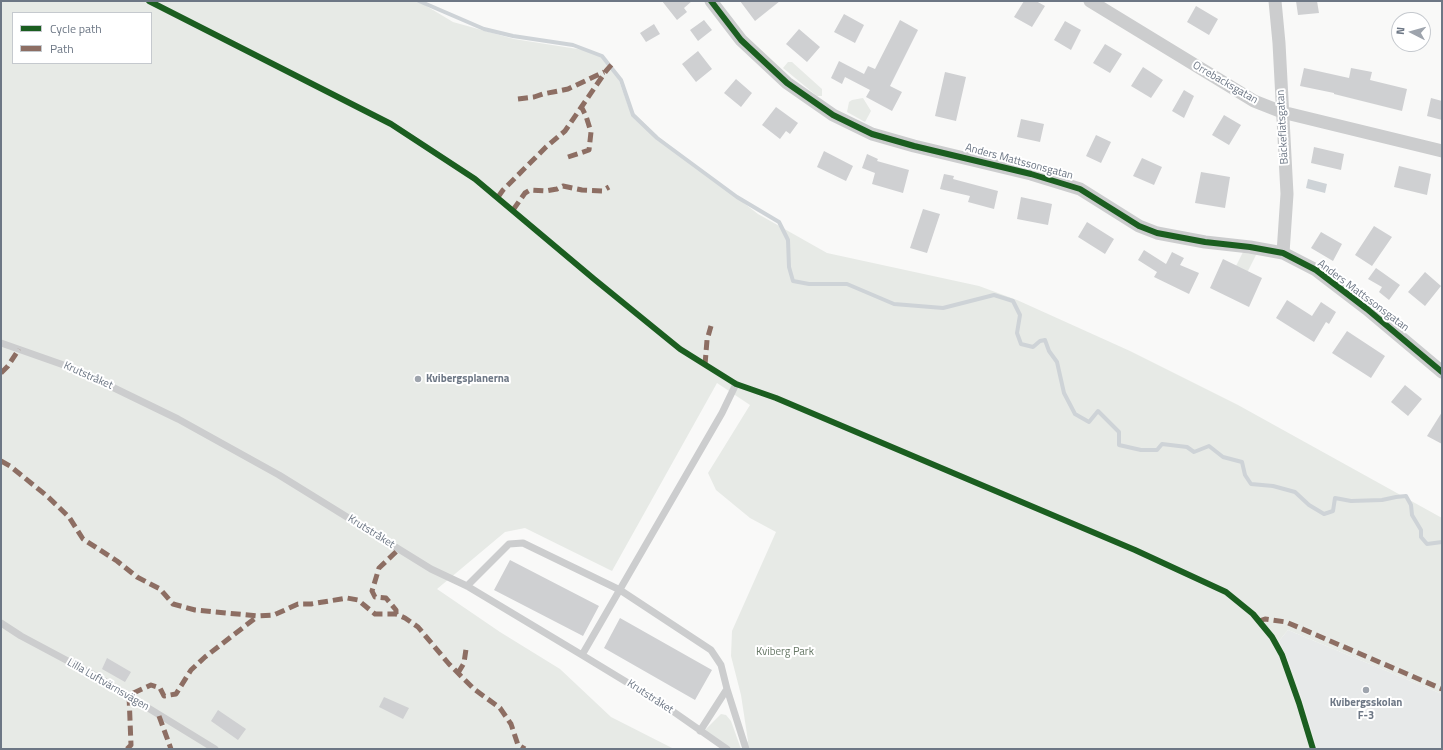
<!DOCTYPE html>
<html>
<head>
<meta charset="utf-8">
<style>
  body { margin:0 }
  #map { position:relative; width:1443px; height:750px; overflow:hidden; background:#f9f9f8; font-family:"Titillium Web",sans-serif }
  canvas { display:block }
  .frame { position:absolute; inset:0; border:2px solid #6d7785; pointer-events:none }
  .legend { position:absolute; left:12px; top:12px; width:140px; height:52px; box-sizing:border-box; background:#fff; border:1px solid #c5c9ce; margin:0; padding:5px 7px; list-style:none; font-size:12px; color:#6d7785 }
  .legend li { display:flex; align-items:center; gap:8px; height:20px }
  .legend b { width:20px; border:1px solid #c5c9ce }
  .north { position:absolute; left:1391px; top:12px; width:40px; height:40px; box-sizing:border-box; background:#fff; border:1px solid #c5c9ce; border-radius:50%; rotate:276deg; font-size:11px; font-weight:700; line-height:16px; text-align:center; color:#6d7785 }
  .north::after { content:''; display:block; margin:auto; width:14px; height:18px; background:#9ea4ad; clip-path:polygon(50% 0,100% 100%,50% 72%,0 100%) }
</style>
</head>
<body>
<div id="map">
<canvas width="1443" height="750"></canvas>
<div class="frame"></div>
<ul class="legend">
<li><b style="height:5px;background:#1b5e20"></b>Cycle path</li>
<li><b style="height:5px;background:#8d6e63"></b>Path</li>
</ul>
<div class="north">N</div>
</div>
<script>
const ctx = document.querySelector('canvas').getContext('2d');
ctx.lineJoin = 'round';
function fill(path, color) { ctx.fillStyle = color; ctx.fill(path, 'evenodd'); }
const shape = rows => new Path2D(rows.map(r => 'M' + r).join(''));
function stroke(path, color, width, dash) { ctx.strokeStyle = color; ctx.lineWidth = width; ctx.lineCap = dash ? 'butt' : 'round'; ctx.setLineDash(dash || []); ctx.stroke(path); }
function write(font, color, halo, rows, align = 'center') {
  ctx.font = font + ' "Titillium Web",sans-serif'; ctx.lineWidth = 4; ctx.setLineDash([]); ctx.textBaseline = 'middle'; ctx.strokeStyle = halo; ctx.fillStyle = color; for (const [text, x, y, turn = 0] of rows) {
    ctx.save(); ctx.translate(x, y); ctx.rotate((+turn || 0) * Math.PI / 180); ctx.textAlign = isNaN(turn) ? turn : align; if (halo) ctx.strokeText(text, 0, 0); ctx.fillText(text, 0, 0); ctx.restore();
  }
}
fill(shape([
  [1288,630,1442,694,1442,749,1317,749,1295,677,1279,641]
]), '#e7e9e9');
fill(shape([
  [1,1,418,1,453,22,514,39,584,50,600,56,618,78,629,108,659,137,758,214,827,253,979,286,1017,300,1130,351,1238,405,1442,518,1442,694,1288,630,1279,641,1295,677,1317,749,742,749,748,741,741,695,731,656,732,631,776,532,750,518,716,490,708,473,750,405,717,383,612,571,525,528,505,532,437,589,500,632,560,669,611,717,674,749,1,749],
  [13,13,151,13,151,63,13,63],
  [788,62,792,62,822,89,822,96,817,96,783,68],
  [863,98,871,111,865,122,847,112,849,102,852,100],
  [1244,250,1257,253,1243,281,1231,276],
  [721,714,726,715,731,721,741,749,728,749,705,730]
]), '#e7eae6');
fill(shape([
  [1308,179,1327,184,1325,193,1306,188]
]), '#ced3d7');
stroke(shape([
  [419,1,484,29,513,36,573,45,602,56,621,80,633,115,657,138,737,197,779,222,788,240,789,267,793,281,809,284,847,284,894,304,943,308,994,295,1013,301,1020,315,1017,333,1021,344,1033,347,1040,341,1045,340,1049,351,1057,362,1064,393,1075,414,1089,422,1098,411,1119,432,1119,445,1141,450,1157,450,1162,444,1187,447,1194,452,1209,446,1223,457,1242,462,1245,475,1251,484,1273,486,1295,492,1309,505,1324,514,1333,511,1335,498,1351,501,1382,500,1396,497,1406,496,1411,505,1412,515,1421,530,1421,537,1427,544,1442,542]
]), '#ced3d7', 4);
fill(shape([
  [662,1,692,1,684,8,687,12,677,20],
  [740,1,780,1,755,21],
  [1024,1,1036,1,1045,6,1032,27,1014,17],
  [1296,1,1317,1,1319,13,1298,15],
  [1196,6,1218,19,1209,35,1187,22],
  [844,14,864,25,855,43,834,32],
  [704,20,712,30,698,41,690,30],
  [900,20,918,30,890,86,902,92,892,111,866,97,870,90,845,77,842,84,831,78,839,61,864,74,868,66,875,69],
  [1065,21,1081,30,1071,50,1054,40],
  [654,24,660,34,646,42,640,33],
  [799,29,820,47,807,62,786,44],
  [1105,44,1122,54,1110,73,1093,63],
  [698,51,712,69,696,82,682,64],
  [1143,67,1163,80,1151,98,1131,86],
  [1304,68,1349,78,1351,68,1372,72,1370,80,1407,89,1402,111,1334,94,1334,93,1300,86],
  [945,72,966,77,956,121,935,116],
  [736,79,752,93,741,107,724,93],
  [1184,90,1194,96,1184,118,1172,111],
  [1431,98,1442,101,1442,120,1427,116],
  [776,107,798,123,790,134,786,131,780,139,762,125],
  [1224,115,1241,125,1229,145,1212,135],
  [1021,119,1044,124,1040,142,1017,137],
  [1096,135,1111,142,1101,163,1086,156],
  [1314,147,1344,154,1341,170,1311,163],
  [824,151,853,166,846,181,817,167],
  [867,154,878,159,877,161,909,170,903,193,872,184,875,173,862,168],
  [1142,158,1162,167,1154,185,1133,176],
  [1399,166,1431,174,1427,195,1394,187],
  [1201,172,1230,177,1225,208,1195,203],
  [944,174,954,176,953,179,998,191,994,209,968,202,970,196,940,189],
  [1021,197,1052,204,1048,225,1017,219],
  [923,209,940,214,927,253,910,248],
  [1087,222,1114,239,1105,254,1078,237],
  [1374,226,1392,237,1372,266,1355,255],
  [1321,232,1342,244,1333,261,1311,248],
  [1144,250,1166,264,1172,252,1184,258,1180,265,1199,273,1189,294,1154,277,1157,272,1138,260],
  [1223,259,1262,278,1249,307,1210,288],
  [1376,268,1400,285,1389,300,1379,292,1382,287,1368,279],
  [1425,272,1441,286,1425,306,1408,292],
  [1287,300,1312,316,1321,302,1336,312,1329,324,1326,322,1314,342,1276,318],
  [1347,331,1385,356,1371,378,1332,353],
  [1405,385,1422,399,1408,416,1391,402],
  [1442,412,1442,444,1427,436],
  [510,560,599,606,583,636,494,590],
  [620,618,712,670,695,700,604,648],
  [107,658,131,672,125,682,102,669],
  [384,697,409,708,403,719,379,707],
  [218,710,246,729,238,740,211,721]
]), '#cfd0d2');
stroke(shape([
  [1,343,75,369,178,419,279,475,431,569,467,586,582,655,661,703,727,749],
  [467,586,509,544,523,543,620,590,711,650,721,665,727,689,700,731],
  [1,623,21,636,96,676,215,749],
  [582,655,722,413,736,384],
  [727,689,746,749]
]), '#cccdce', 7);
stroke(shape([
  [711,1,741,40,787,83,833,115,872,134,914,146,1031,174,1080,189,1139,226,1157,233,1205,242,1250,247,1283,253,1316,270,1367,309,1442,372],
  [1090,1,1254,101,1282,112,1442,151],
  [1275,1,1279,43,1287,194,1283,253]
]), '#cccdce', 13);
stroke(shape([
  [518,99,534,97,543,94,568,89,604,72],
  [568,157,589,150,591,132,586,116,581,106],
  [498,197,503,190,546,147,565,131,606,71,614,62],
  [513,210,525,193,530,190,546,191,557,189,563,186,582,190,602,191,609,187],
  [705,365,707,340,711,326],
  [1,373,8,366,19,349],
  [1,461,10,466,47,496,69,517,83,539,117,561,137,577,160,589,173,604,195,610,258,616,274,615,298,604,311,604,347,598,358,600,375,614,396,614,405,618,418,627,449,664,474,689,500,708,511,724,518,745,525,749],
  [396,614,396,610,386,598,375,597,372,591,379,568,399,549],
  [1259,621,1265,619,1286,622,1442,689],
  [458,673,464,663,466,649],
  [159,716,171,749],
  [127,749,131,745,129,695,151,685,160,688,164,696,176,694,191,670,205,657,258,616]
]), '#8d6e63', 5, [10, 5]);
stroke(shape([
  [149,1,391,124,475,179,594,279,680,349,736,384,776,398,1135,550,1226,592,1253,614,1272,637,1282,655,1299,703,1313,749],
  [711,1,741,40,787,83,833,115,872,134,914,146,1031,174,1080,189,1139,226,1157,233,1205,242,1250,247,1283,253,1316,270,1367,309,1442,372]
]), '#1b5e20', 6);
for (const [x, y, r, color] of [
  [418,379,4,"#9ea4ad"],
  [1366,690,4,"#9ea4ad"]
]) { const dot = new Path2D(); dot.arc(x, y, r, 0, 2 * Math.PI); ctx.fillStyle = color; ctx.fill(dot); stroke(dot, '#fff', 1.5); }
write('11px', '#6d7785', '#fff', [
  ["Orrebacksgatan",1225,83,30],
  ["Bäckeflatsgatan",1283,127,-93],
  ["Anders Mattssonsgatan",1019,162,15],
  ["Anders Mattssonsgatan",1363,296,37],
  ["Krutstråket",88,376,24],
  ["Krutstråket",371,532,32],
  ["Lilla Luftvärnsvägen",108,685,30],
  ["Krutstråket",650,697,33]
]);
write('bold 11px', '#6d7785', '#fff', [
  ["Kvibergsplanerna",426,379],
  ["Kvibergsskolan",1366,703,"center"],
  ["F-3",1366,716,"center"]
], 'left');
write('11px', '#677866', '#fff', [
  ["Kviberg Park",785,652]
]);
</script>
</body>
</html>
